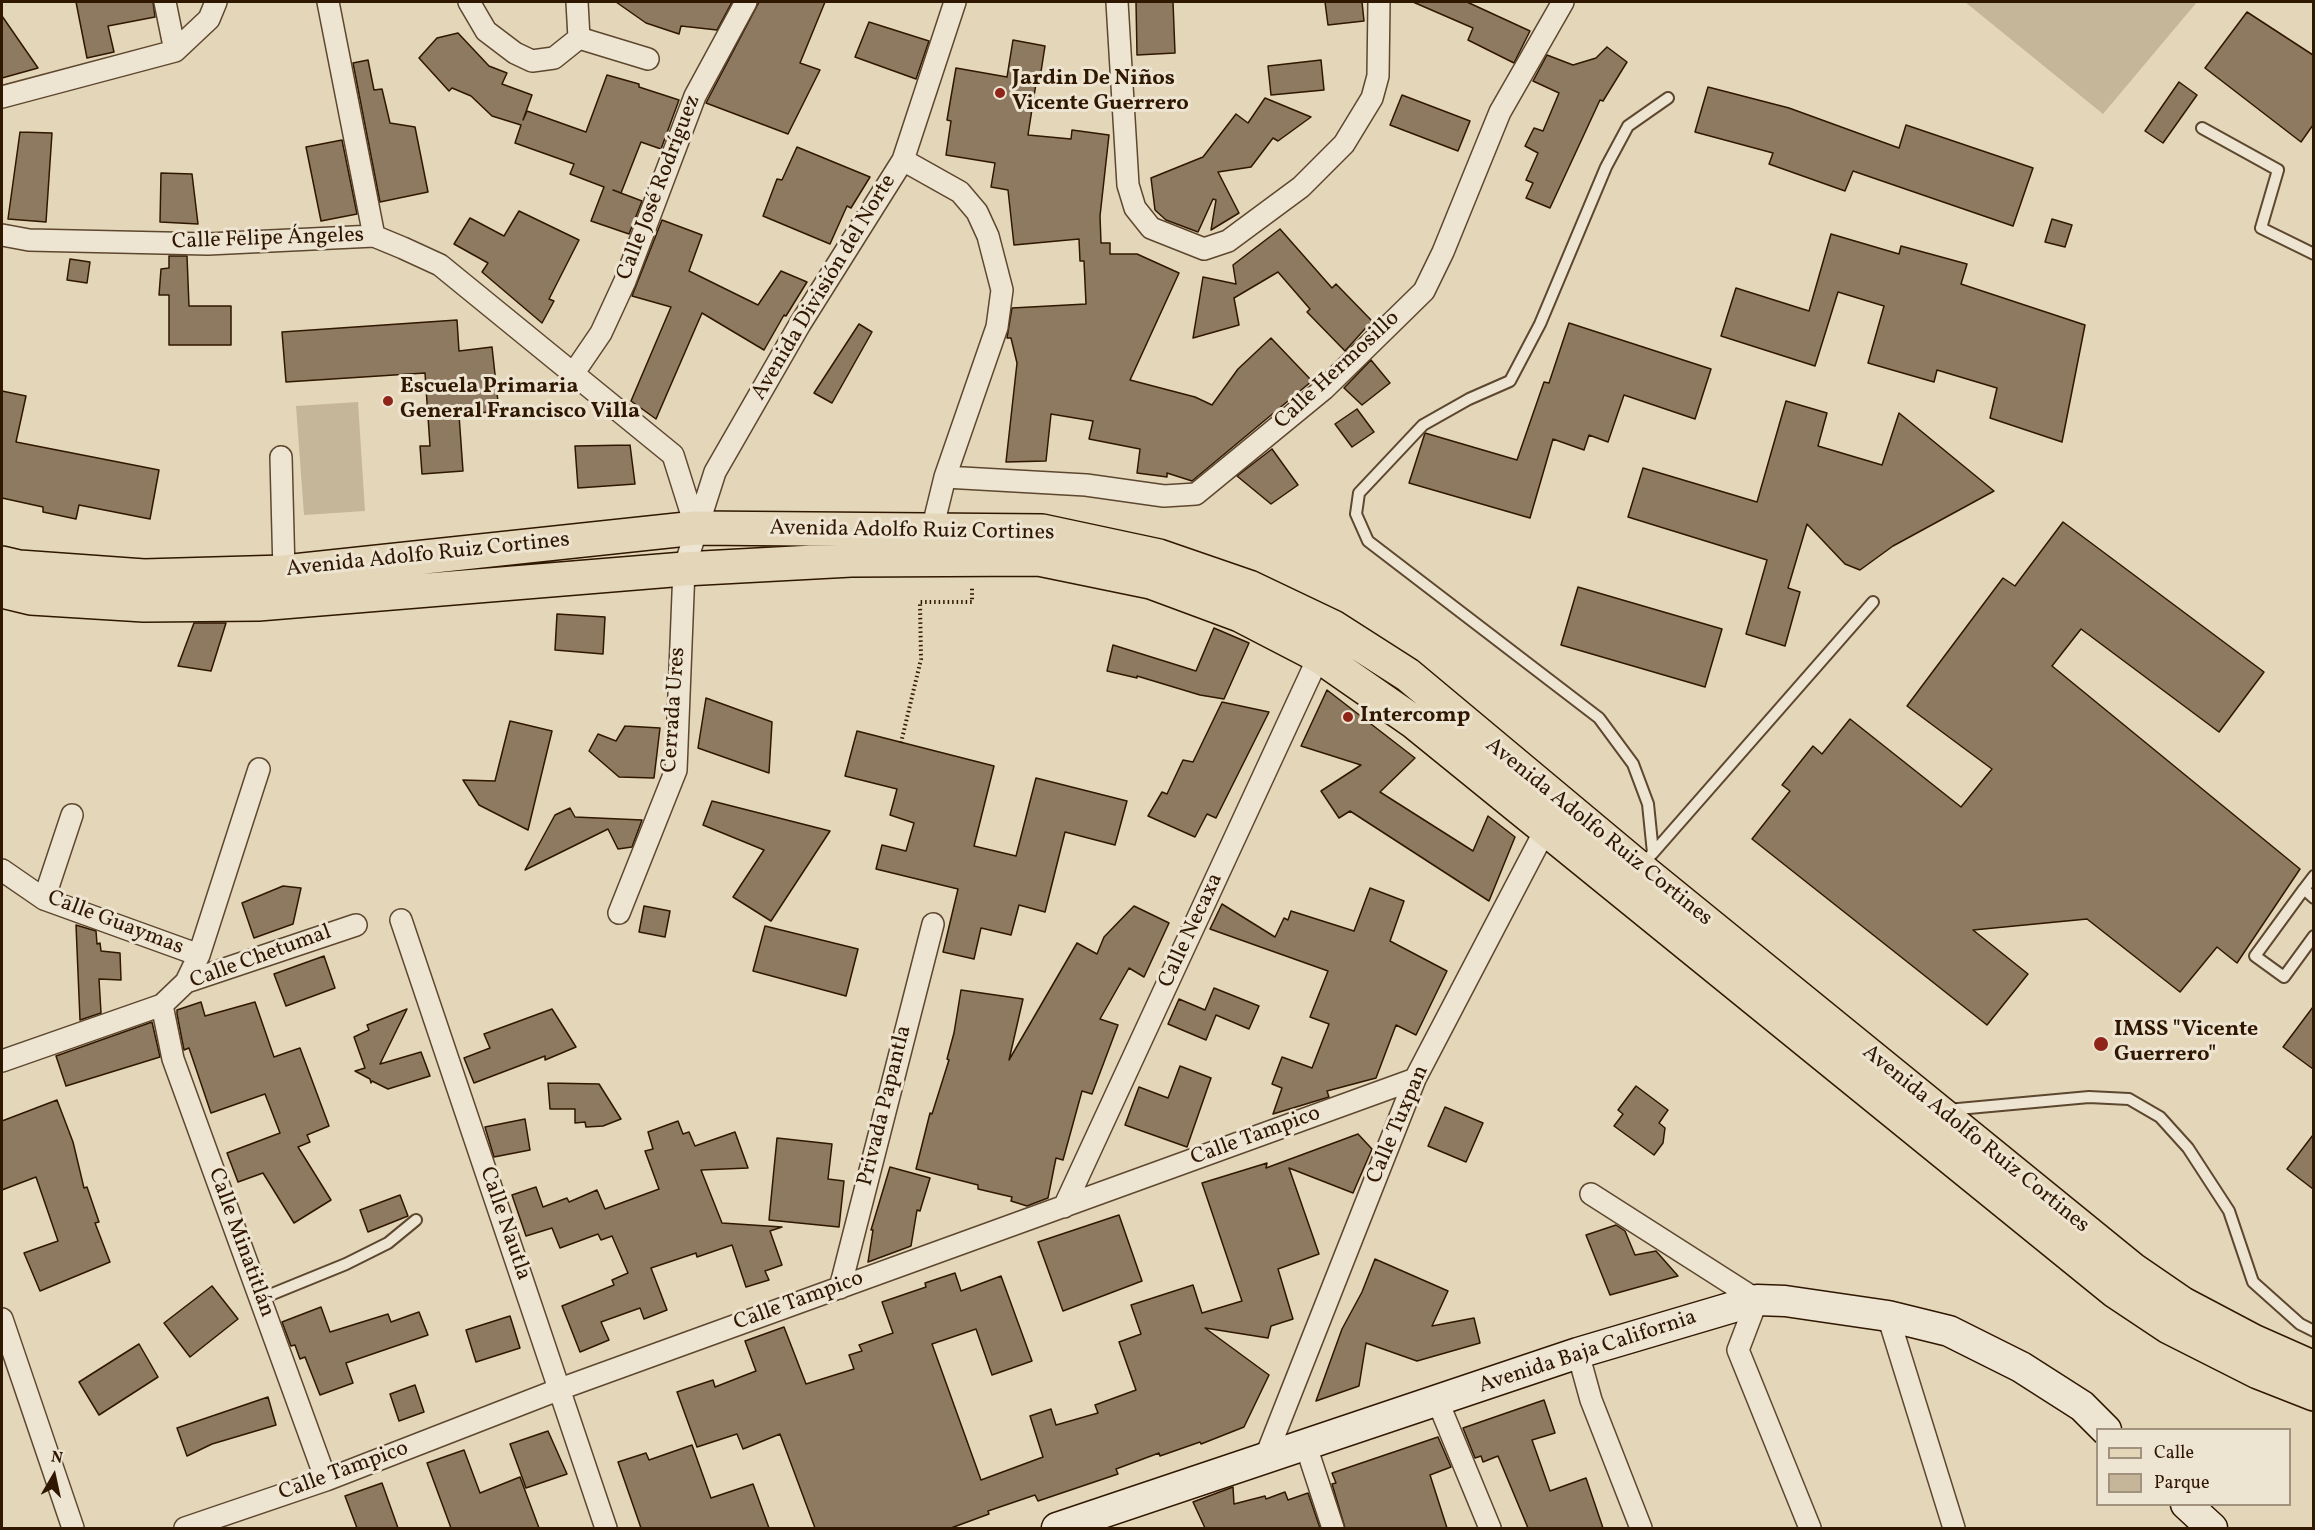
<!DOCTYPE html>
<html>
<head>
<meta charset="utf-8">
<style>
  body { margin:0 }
  #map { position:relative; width:2315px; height:1530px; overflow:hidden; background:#e4d6b9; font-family:Vollkorn,serif }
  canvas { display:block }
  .frame { position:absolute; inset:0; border:3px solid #301700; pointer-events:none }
  .legend { position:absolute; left:2096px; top:1428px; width:195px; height:78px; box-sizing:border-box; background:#ede4d2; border:2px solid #a1927e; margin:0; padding:8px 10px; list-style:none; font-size:18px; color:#301700 }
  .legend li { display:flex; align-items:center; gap:12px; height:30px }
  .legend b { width:30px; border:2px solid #a1927e }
  .north { position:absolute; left:24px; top:1446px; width:60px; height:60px; -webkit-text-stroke:4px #ede4d2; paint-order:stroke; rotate:9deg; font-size:16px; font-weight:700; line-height:24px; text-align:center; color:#301700 }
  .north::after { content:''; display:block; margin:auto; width:21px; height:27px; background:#301700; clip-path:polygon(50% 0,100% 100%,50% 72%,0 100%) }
</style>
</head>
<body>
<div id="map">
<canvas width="2315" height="1530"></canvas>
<div class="frame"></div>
<ul class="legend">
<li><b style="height:8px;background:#e4d6b9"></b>Calle</li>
<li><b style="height:16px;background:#c5b69a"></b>Parque</li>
</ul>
<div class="north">N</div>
</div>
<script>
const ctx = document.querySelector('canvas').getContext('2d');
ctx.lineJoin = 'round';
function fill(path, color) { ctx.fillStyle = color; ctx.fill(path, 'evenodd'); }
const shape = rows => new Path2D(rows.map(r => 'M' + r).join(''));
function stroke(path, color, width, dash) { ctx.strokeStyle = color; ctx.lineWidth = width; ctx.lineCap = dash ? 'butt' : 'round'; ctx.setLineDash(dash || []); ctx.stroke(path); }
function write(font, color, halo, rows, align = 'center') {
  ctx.font = font + ' Vollkorn,serif'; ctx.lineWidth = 6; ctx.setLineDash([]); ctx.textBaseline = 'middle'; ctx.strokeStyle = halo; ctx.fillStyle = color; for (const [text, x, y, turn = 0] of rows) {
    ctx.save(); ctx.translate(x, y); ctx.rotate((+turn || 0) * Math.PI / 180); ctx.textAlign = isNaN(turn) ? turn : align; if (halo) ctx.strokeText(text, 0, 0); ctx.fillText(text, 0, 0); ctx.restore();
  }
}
fill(shape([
  [1965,2,2197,2,2103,114],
  [358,402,365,511,304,515,296,406]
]), '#c5b69a');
const building = shape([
  [76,2,153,2,155,17,108,26,114,52,87,58,76,2],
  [616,2,732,2,717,30,681,26,679,34,646,23,616,2],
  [759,2,825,2,800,63,820,70,788,134,706,103,759,2],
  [1136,2,1173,2,1175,53,1137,55,1136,2],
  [1325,2,1362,2,1364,21,1328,25,1325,2],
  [1413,2,1467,2,1530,31,1514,63,1468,40,1473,28,1413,2],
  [2247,12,2313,55,2313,125,2301,142,2205,68,2247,12],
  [2,16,38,68,2,78,2,16],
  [869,22,929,41,916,79,855,57,869,22],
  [458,33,489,66,507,73,502,84,532,95,523,120,527,111,586,132,607,75,639,84,639,87,679,100,661,149,641,142,621,193,613,190,642,201,629,234,591,221,604,187,570,174,574,164,515,143,521,125,492,116,471,96,452,88,449,91,419,58,437,38,458,33],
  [1013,40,1045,46,1040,78,1037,77,1028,135,1071,139,1072,130,1109,135,1100,216,1101,243,1110,243,1110,254,1137,254,1179,273,1130,380,1195,397,1212,405,1238,369,1271,338,1312,381,1192,481,1167,473,1167,477,1137,473,1140,449,1089,439,1093,421,1051,414,1046,461,1006,462,1017,363,1011,338,1007,338,1012,308,1086,304,1084,261,1080,261,1079,239,1014,245,1008,190,991,187,995,163,946,155,951,121,947,120,956,68,1007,77,1013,40],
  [1607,47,1627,62,1603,101,1600,100,1550,208,1526,198,1533,183,1526,180,1538,153,1525,146,1534,128,1543,131,1559,93,1533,81,1547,55,1573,65,1596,58,1607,47],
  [368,60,374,90,382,89,390,123,415,127,428,192,380,202,353,63,368,60],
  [1321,60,1324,90,1271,95,1268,66,1321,60],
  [2179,82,2197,95,2163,143,2145,131,2179,82],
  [1708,87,1789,108,1899,148,1906,125,2033,168,2013,226,1853,171,1845,191,1769,164,1773,153,1695,132,1708,87],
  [1402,95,1470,121,1458,151,1390,125,1402,95],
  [1265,98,1311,117,1278,141,1273,138,1251,167,1218,172,1239,213,1211,230,1216,200,1213,199,1198,232,1166,220,1155,210,1151,178,1203,157,1236,114,1248,123,1265,98],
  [20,132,52,133,46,222,8,219,20,132],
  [342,140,357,214,321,221,306,147,342,140],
  [797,147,870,177,851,208,847,206,830,244,763,216,777,179,782,180,797,147],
  [161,173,192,174,198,224,160,222,161,173],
  [519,211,579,240,549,299,554,301,542,323,482,272,488,263,454,244,470,218,504,236,519,211],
  [2052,219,2072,225,2065,247,2045,242,2052,219],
  [662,220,702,235,689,271,758,305,781,271,807,282,786,316,784,315,764,350,702,313,656,419,631,401,671,307,632,296,662,220],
  [1280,229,1332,288,1336,284,1372,321,1345,351,1307,312,1310,309,1278,272,1234,298,1239,325,1193,338,1203,277,1236,284,1233,265,1280,229],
  [1831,234,1899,254,1901,246,1967,264,1961,284,2085,325,2062,442,1990,418,1997,388,1937,370,1934,382,1868,363,1884,306,1838,292,1815,366,1721,336,1736,288,1809,311,1831,234],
  [169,256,187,256,189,306,231,306,231,345,169,345,169,295,159,295,161,269,169,268,169,256],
  [70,259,90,262,87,283,67,280,70,259],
  [457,320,459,351,492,347,499,411,459,415,463,471,422,474,420,446,430,446,425,373,286,382,282,332,457,320],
  [1569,323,1711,369,1695,419,1624,395,1608,442,1589,435,1584,450,1553,439,1530,518,1409,483,1425,433,1517,460,1544,382,1549,383,1569,323],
  [859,324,872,332,832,403,814,393,859,324],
  [1371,360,1390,383,1362,405,1344,388,1371,360],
  [2,391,26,396,16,442,159,470,150,519,79,505,76,519,43,512,43,507,2,498,2,391],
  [1786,401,1827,413,1818,446,1882,465,1899,413,1994,491,1893,546,1860,570,1845,564,1807,524,1788,588,1800,592,1785,646,1746,634,1767,560,1628,517,1643,468,1757,502,1786,401],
  [1357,409,1374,432,1352,447,1335,424,1357,409],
  [630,445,635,484,578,488,575,446,630,445],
  [1272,449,1298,485,1271,504,1237,476,1272,449],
  [2063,522,2264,672,2219,732,2081,629,2052,666,2300,869,2237,963,2217,947,2180,992,2087,919,1973,930,2028,974,1987,1025,1752,839,1790,791,1782,785,1813,746,1822,754,1850,719,1961,807,1992,769,1907,706,2003,578,2015,586,2063,522],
  [1578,587,1722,629,1705,687,1561,645,1578,587],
  [557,614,605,617,603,654,555,650,557,614],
  [194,623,226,623,211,671,178,666,194,623],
  [1214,628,1249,643,1224,699,1200,695,1137,676,1137,678,1107,671,1113,645,1196,671,1214,628],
  [1327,690,1415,758,1380,792,1473,851,1488,816,1515,837,1489,901,1350,811,1339,818,1321,791,1361,765,1301,746,1327,690],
  [706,698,772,722,769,773,698,748,706,698],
  [1222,702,1269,712,1216,818,1207,814,1195,837,1148,816,1162,792,1167,794,1183,760,1193,762,1222,702],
  [510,721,552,731,528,830,479,805,463,780,495,781,510,721],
  [625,726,660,728,654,778,619,777,589,751,598,734,616,741,625,726],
  [857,731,994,766,974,846,1016,856,1036,778,1127,801,1115,845,1065,832,1045,912,1019,905,1011,935,981,928,974,959,943,952,958,889,876,869,882,845,906,851,914,823,890,815,897,789,845,776,857,731],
  [712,801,830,831,771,921,733,897,764,850,703,825,712,801],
  [570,808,575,817,642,820,632,847,618,849,608,829,525,870,555,815,570,808],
  [283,886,301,888,293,924,254,938,242,903,283,886],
  [1370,888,1404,901,1390,941,1447,971,1416,1035,1396,1025,1376,1078,1327,1091,1329,1097,1273,1114,1282,1088,1272,1084,1282,1057,1312,1068,1329,1024,1310,1017,1328,971,1210,929,1222,904,1275,937,1284,918,1288,920,1291,911,1354,931,1370,888],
  [644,906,670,911,665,937,639,932,644,906],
  [1134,906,1169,923,1144,977,1129,968,1100,1019,1118,1025,1092,1094,1082,1091,1063,1160,1056,1158,1048,1198,1027,1206,1011,1201,1012,1197,978,1189,978,1185,916,1169,930,1113,932,1114,949,1060,947,1059,954,1033,961,990,1023,999,1009,1060,1077,943,1097,954,1104,937,1134,906],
  [76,925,96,931,97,944,100,943,101,951,120,953,121,980,99,979,101,1013,80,1020,76,925],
  [765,926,858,949,846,996,753,971,765,926],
  [324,956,335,988,286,1006,274,974,324,956],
  [1214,988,1259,1006,1249,1029,1216,1015,1206,1040,1168,1024,1179,999,1205,1010,1214,988],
  [201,1002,205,1016,255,1002,274,1057,300,1048,329,1126,307,1135,310,1142,298,1147,331,1200,294,1223,263,1173,238,1182,227,1153,280,1133,265,1094,211,1113,189,1048,184,1050,177,1014,177,1010,201,1002],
  [2313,1007,2313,1069,2283,1047,2313,1007],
  [407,1009,380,1064,421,1052,430,1076,388,1089,372,1081,371,1083,370,1079,355,1071,365,1068,354,1037,369,1030,367,1025,407,1009],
  [552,1009,576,1047,545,1060,545,1056,474,1083,464,1058,490,1048,484,1034,552,1009],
  [152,1022,160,1057,66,1086,56,1056,152,1022],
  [1180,1066,1211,1078,1187,1147,1125,1125,1139,1087,1168,1098,1180,1066],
  [548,1083,599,1084,621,1119,603,1126,586,1127,585,1122,575,1123,575,1109,550,1109,548,1083],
  [1636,1086,1668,1110,1659,1123,1665,1128,1663,1143,1654,1155,1614,1126,1623,1114,1618,1110,1636,1086],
  [57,1100,73,1142,84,1188,87,1187,99,1222,95,1223,110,1262,40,1291,24,1253,58,1241,36,1177,2,1190,2,1121,57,1100],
  [1445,1107,1483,1123,1466,1162,1428,1146,1445,1107],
  [525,1119,530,1150,494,1157,485,1127,525,1119],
  [678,1121,683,1134,689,1132,695,1146,735,1132,748,1168,701,1170,722,1223,782,1227,770,1231,782,1265,765,1271,769,1280,746,1287,732,1245,697,1257,696,1253,651,1268,667,1310,644,1319,640,1308,601,1322,609,1340,580,1352,562,1306,614,1285,612,1280,628,1273,612,1236,601,1240,598,1234,560,1248,552,1228,526,1236,512,1195,536,1187,543,1207,567,1198,569,1202,597,1190,605,1209,659,1189,645,1151,653,1149,648,1132,678,1121],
  [1358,1134,1372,1149,1353,1193,1289,1168,1319,1254,1278,1269,1293,1319,1271,1326,1268,1338,1205,1328,1269,1375,1244,1427,1201,1444,1200,1442,1160,1456,1159,1453,1116,1469,1118,1474,1038,1501,1035,1495,988,1511,989,1514,951,1528,815,1528,780,1434,743,1449,737,1434,697,1447,677,1392,713,1380,715,1387,756,1371,745,1341,784,1327,806,1384,854,1369,849,1355,862,1351,859,1345,893,1333,882,1302,926,1287,925,1283,955,1273,961,1291,1001,1276,1032,1361,992,1375,976,1329,932,1344,981,1480,1043,1457,1030,1416,1051,1409,1056,1425,1098,1413,1095,1405,1136,1390,1119,1342,1141,1334,1131,1305,1193,1285,1202,1313,1242,1301,1202,1183,1267,1163,1266,1168,1358,1134],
  [2313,1135,2313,1189,2287,1169,2313,1135],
  [777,1138,832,1144,828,1179,844,1181,839,1227,769,1220,777,1138],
  [890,1167,930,1178,920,1211,917,1210,911,1246,868,1262,873,1230,871,1230,890,1167],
  [400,1195,408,1216,368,1232,360,1210,400,1195],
  [1119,1215,1142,1281,1063,1311,1038,1242,1119,1215],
  [1616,1225,1625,1231,1635,1255,1656,1251,1678,1276,1610,1295,1586,1235,1616,1225],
  [1375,1259,1448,1291,1432,1326,1474,1318,1480,1343,1417,1361,1366,1343,1359,1386,1316,1401,1342,1329,1362,1292,1375,1259],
  [212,1286,238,1319,190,1357,164,1323,212,1286],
  [321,1307,330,1332,388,1314,391,1322,419,1312,428,1335,346,1363,353,1383,320,1395,305,1357,300,1359,295,1345,291,1346,282,1322,321,1307],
  [510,1316,520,1348,476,1362,466,1330,510,1316],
  [139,1344,158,1377,99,1415,79,1382,139,1344],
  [415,1385,424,1412,399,1421,390,1394,415,1385],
  [268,1397,276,1425,212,1444,187,1456,177,1428,268,1397],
  [1544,1400,1555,1433,1532,1440,1550,1491,1586,1478,1603,1528,1528,1528,1498,1456,1483,1462,1481,1456,1475,1458,1463,1428,1544,1400],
  [548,1431,567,1474,526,1488,510,1444,548,1431],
  [1438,1437,1451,1467,1430,1475,1447,1528,1345,1528,1332,1484,1336,1483,1332,1473,1438,1437],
  [692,1445,711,1498,753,1484,769,1528,641,1528,618,1462,646,1453,649,1460,692,1445],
  [464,1450,480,1493,520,1477,539,1528,451,1528,427,1463,464,1450],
  [382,1483,398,1528,357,1528,345,1496,382,1483],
  [1233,1487,1234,1504,1265,1496,1266,1499,1285,1492,1288,1500,1308,1493,1320,1528,1205,1528,1193,1502,1233,1487]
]);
fill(building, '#8e7a60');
stroke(building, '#301700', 1.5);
const lane = shape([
  [2202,128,2278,170,2261,228,2314,254],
  [1653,853,1873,602],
  [1641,865,1653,853,1648,804,1633,764,1599,718,1368,541,1356,514,1359,493,1423,425,1469,399,1510,381,1540,324,1606,167,1628,126,1668,98],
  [2314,876,2304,889,2314,898],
  [2304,889,2255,956,2284,977,2314,936],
  [1947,1110,2089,1097,2129,1099,2160,1117,2188,1148,2229,1211,2253,1282,2300,1324,2314,1331],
  [260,1299,346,1264,388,1243,416,1220]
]);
const street = shape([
  [165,2,175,51],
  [328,2,374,236],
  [469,2,486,31,515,53,532,61,554,58,579,38],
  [577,2,579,38],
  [1117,2,1128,185,1135,208,1151,228,1204,249,1228,241,1301,187,1344,144,1372,98,1378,76,1379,2],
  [579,38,648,59],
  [2,97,175,51,209,19,216,2],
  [903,160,960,192,977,212,988,236,1002,290,997,327,945,477,932,530],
  [2,235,29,240,208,244,374,236,403,248,440,265,673,455,696,528],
  [573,374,601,333,625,281,695,96,746,2],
  [281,457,284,572],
  [945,477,1086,485,1164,496,1196,494,1324,389,1424,291,1443,252,1500,112,1563,2],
  [2,870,44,899,199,955],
  [44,899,72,815],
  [619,913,676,770,684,569,715,472,800,324,903,160,955,2],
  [401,920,606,1528],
  [186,982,199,955,259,769],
  [162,1005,173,1059,326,1480],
  [2,1061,162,1005,186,982,356,925],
  [1591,1194,1757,1300,1738,1350,1810,1528],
  [1064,1207,1319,656],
  [840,1288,933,924],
  [1888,1316,1954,1528],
  [2,1319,73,1528],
  [1578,1353,1591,1400,1641,1528],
  [1438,1402,1490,1528],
  [1306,1446,1333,1528],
  [1264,1461,1415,1079,1551,819],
  [185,1528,326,1480,560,1389,1415,1079]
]);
const secondary = shape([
  [2186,1504,2212,1528],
  [1057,1528,1578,1353,1757,1300,1785,1301,1888,1316,1949,1331,2021,1367,2082,1406,2106,1430]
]);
const primary = shape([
  [2,563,19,567,144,576,284,572,696,528,1042,531,1159,556,1249,587,1333,627,1408,675,1639,868,2132,1269,2183,1304,2253,1341,2314,1368],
  [2,591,31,598,144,605,258,604,684,569,851,560,1039,559,1151,582,1240,615,1319,656,1414,722,2115,1291,2169,1327,2258,1372,2314,1394]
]);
stroke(lane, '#5d472e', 14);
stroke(street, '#5d472e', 24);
stroke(secondary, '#301700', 33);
stroke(primary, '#301700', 36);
stroke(shape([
  [901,743,921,659,920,602,972,602,972,587]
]), '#301700', 4, [1.5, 3]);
stroke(lane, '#ede4d2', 10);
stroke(street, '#ede4d2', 21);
stroke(secondary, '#ede4d2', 30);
stroke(primary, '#e4d6b9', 33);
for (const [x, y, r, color] of [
  [1000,93,6,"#8f2418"],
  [388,401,6,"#8f2418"],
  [1348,717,6,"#8f2418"],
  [2101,1044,8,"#8f2418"]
]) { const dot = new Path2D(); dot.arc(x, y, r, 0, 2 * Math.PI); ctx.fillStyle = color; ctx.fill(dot); stroke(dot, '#ede4d2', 2); }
write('bold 22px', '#301700', '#ede4d2', [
  ["Jardin De Niños",1012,80],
  ["Vicente Guerrero",1012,105],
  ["Escuela Primaria",400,388],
  ["General Francisco Villa",400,413],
  ["Intercomp",1360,717],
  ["IMSS \"Vicente",2114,1031],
  ["Guerrero\"",2114,1056]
], 'left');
write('22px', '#301700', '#ede4d2', [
  ["Calle José Rodríguez",660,188,-69],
  ["Calle Felipe Ángeles",268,240,-2],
  ["Avenida División del Norte",825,288,-59],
  ["Calle Hermosillo",1338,371,-43],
  ["Avenida Adolfo Ruiz Cortines",912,532,1],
  ["Avenida Adolfo Ruiz Cortines",428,556,-6],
  ["Cerrada Ures",675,710,-86],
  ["Avenida Adolfo Ruiz Cortines",1598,833,39],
  ["Calle Guaymas",115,924,21],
  ["Calle Necaxa",1192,931,-65],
  ["Calle Chetumal",261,958,-20],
  ["Privada Papantla",886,1106,-76],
  ["Calle Tuxpan",1399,1125,-67],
  ["Calle Tampico",1256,1137,-20],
  ["Avenida Adolfo Ruiz Cortines",1975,1140,39],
  ["Calle Nautla",504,1224,71],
  ["Calle Minatitlán",240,1243,70],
  ["Calle Tampico",799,1302,-20],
  ["Avenida Baja California",1588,1353,-18],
  ["Calle Tampico",344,1472,-20]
]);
</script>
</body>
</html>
